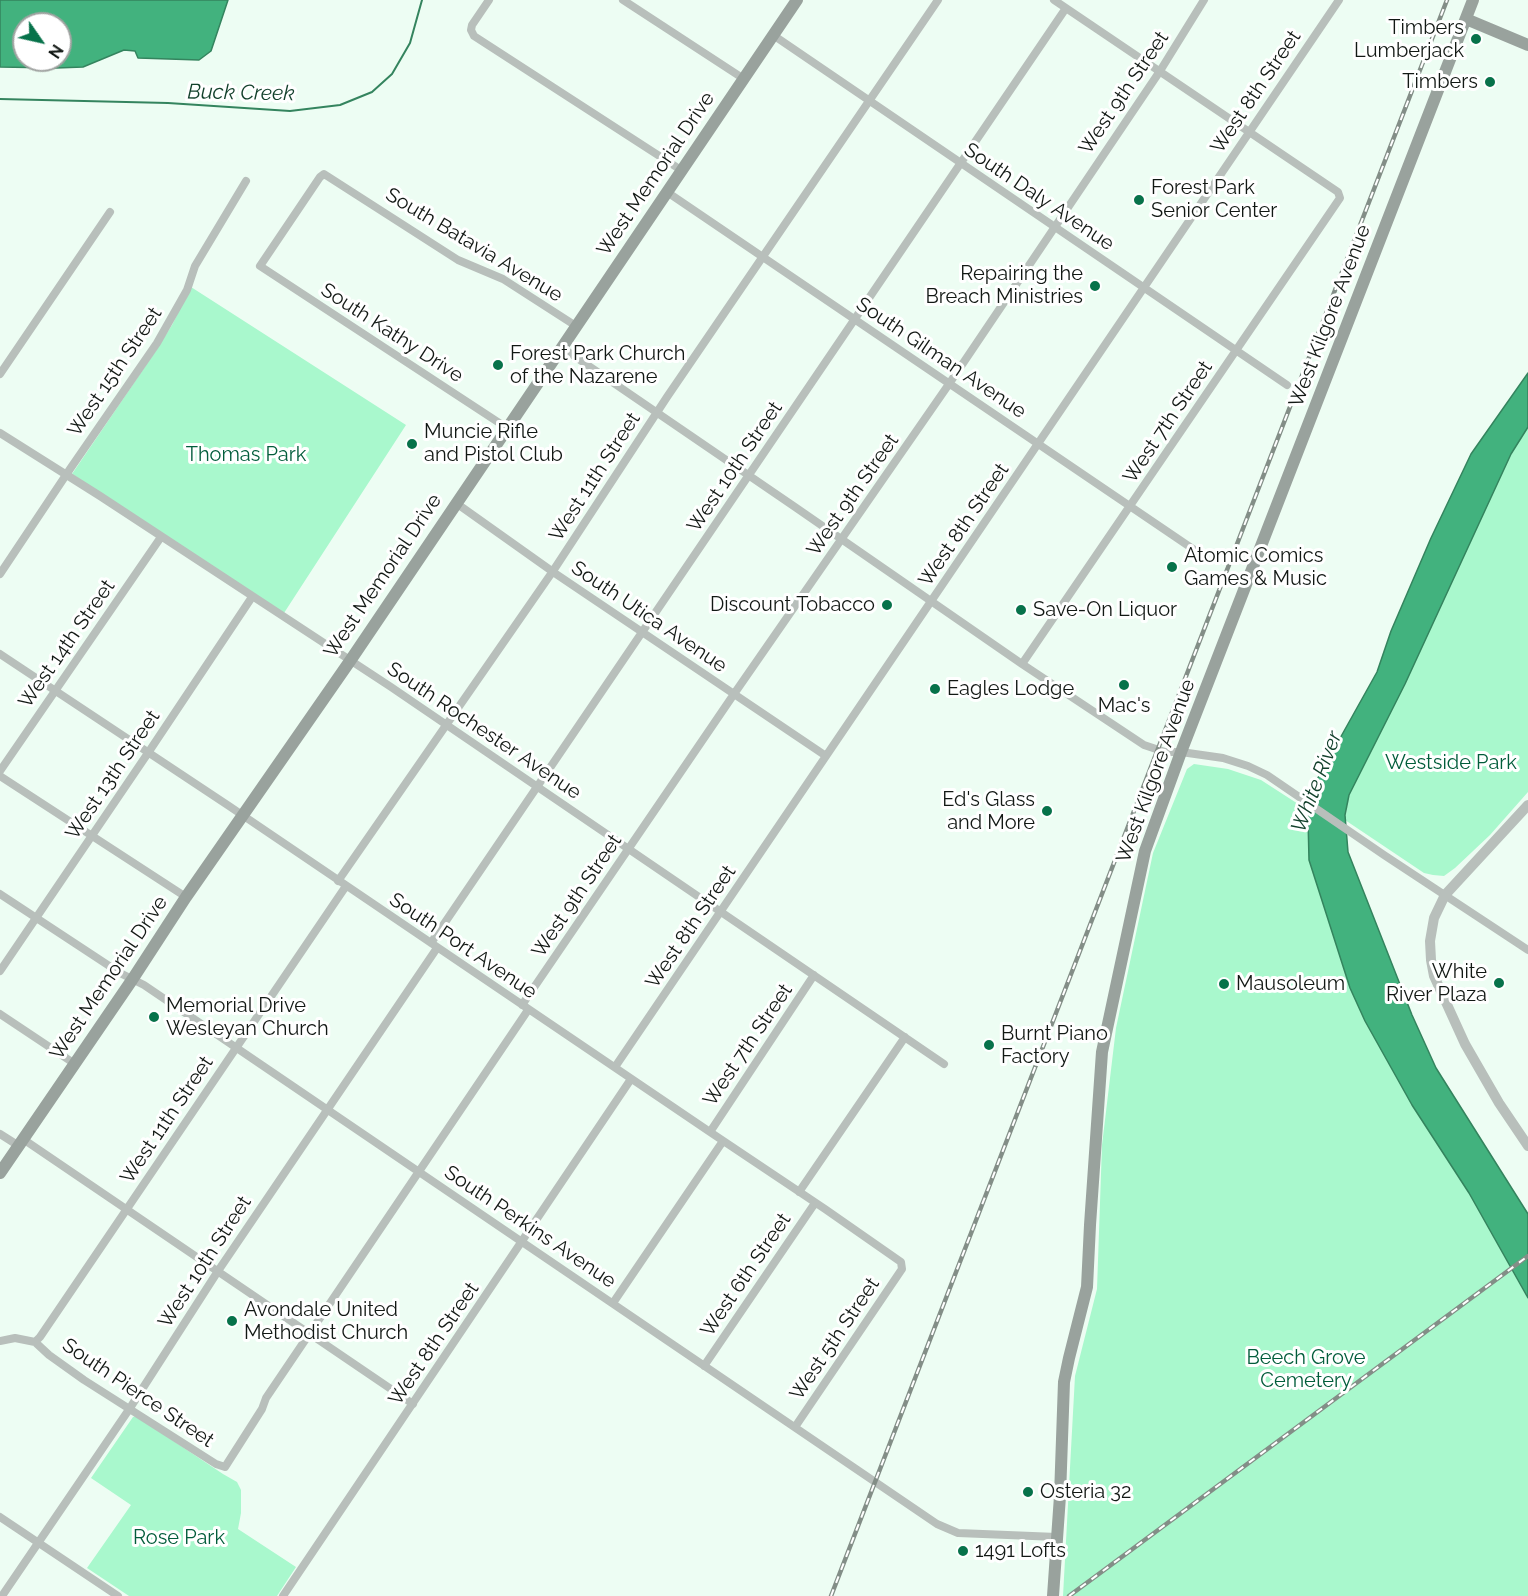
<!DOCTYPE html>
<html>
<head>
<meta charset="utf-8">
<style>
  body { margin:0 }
  #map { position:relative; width:1528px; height:1596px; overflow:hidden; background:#edfdf3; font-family:Raleway,sans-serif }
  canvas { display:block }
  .north { position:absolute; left:12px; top:12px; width:60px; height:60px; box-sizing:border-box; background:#fff; border:2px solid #a0a3a1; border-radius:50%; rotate:124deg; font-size:16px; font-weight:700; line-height:24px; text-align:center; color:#121814 }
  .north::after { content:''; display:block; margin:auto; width:21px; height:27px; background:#07724a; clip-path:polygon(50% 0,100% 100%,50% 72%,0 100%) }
</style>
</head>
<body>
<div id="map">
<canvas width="1528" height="1596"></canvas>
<div class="north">N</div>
</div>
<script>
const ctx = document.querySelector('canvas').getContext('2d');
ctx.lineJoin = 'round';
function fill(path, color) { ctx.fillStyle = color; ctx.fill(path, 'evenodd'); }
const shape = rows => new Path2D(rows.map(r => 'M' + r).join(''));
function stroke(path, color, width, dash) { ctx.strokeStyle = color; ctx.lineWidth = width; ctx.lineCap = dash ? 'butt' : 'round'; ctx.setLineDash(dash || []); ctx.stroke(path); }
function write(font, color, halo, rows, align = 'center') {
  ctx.font = font + ' Raleway,sans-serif'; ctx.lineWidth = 6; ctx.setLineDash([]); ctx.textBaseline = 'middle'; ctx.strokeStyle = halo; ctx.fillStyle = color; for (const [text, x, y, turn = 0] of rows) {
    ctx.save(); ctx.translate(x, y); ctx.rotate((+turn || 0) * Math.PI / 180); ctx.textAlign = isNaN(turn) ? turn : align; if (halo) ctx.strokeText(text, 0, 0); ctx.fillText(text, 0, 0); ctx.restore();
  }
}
fill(shape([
  [191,287,406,425,284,613,72,474,155,352,172,325],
  [1528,427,1528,792,1490,835,1455,868,1444,876,1433,875,1424,873,1345,820,1349,795,1405,684,1511,454],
  [1194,764,1228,769,1261,780,1309,811,1308,818,1309,860,1411,1101,1469,1193,1528,1299,1528,1596,1063,1596,1075,1376,1097,1289,1102,1145,1116,1028,1153,853,1187,769],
  [136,1416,223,1474,237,1482,241,1490,241,1513,238,1529,296,1567,277,1596,129,1596,87,1568,131,1505,91,1478,133,1417]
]), '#a9f8cd');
const water = shape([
  [0,0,228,0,211,51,199,60,138,58,135,51,124,50,83,67,56,68,0,67,0,0],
  [24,24,60,24,60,60,24,60,24,24],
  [1528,373,1528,427,1511,454,1405,684,1349,795,1345,815,1348,852,1412,1015,1436,1068,1528,1214,1528,1298,1469,1193,1412,1105,1365,1021,1350,988,1309,860,1308,818,1315,783,1377,672,1391,631,1431,538,1471,454,1528,373]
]);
fill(water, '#42b27e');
stroke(water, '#34845e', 1.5);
stroke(shape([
  [0,99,168,103,290,111,340,105,372,92,392,74,410,43,422,0]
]), '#34845e', 2);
stroke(shape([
  [489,0,472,25,471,30,474,36,681,170],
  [623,0,744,79],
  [773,35,1287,385],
  [667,192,1196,551],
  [561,347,795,507,1022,664,1144,745,1165,752,1181,752,1223,758,1248,766,1267,775,1384,855,1528,950],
  [0,374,110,212],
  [507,428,260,266,320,177,324,174,458,260,503,279,576,326],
  [0,433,100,496,391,687,944,1064],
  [456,503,556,574,826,756],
  [0,574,70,469,157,343,187,290,195,266,246,181],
  [0,654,229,806,710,1132,825,1209,901,1262,902,1269,795,1427],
  [1022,664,1340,198,1338,192,1054,0],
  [0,771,161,537],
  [0,776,186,897],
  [338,881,553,571,667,397,938,0],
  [0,894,120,973,144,985,937,1524,958,1533,1057,1537],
  [431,943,1066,8],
  [0,971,148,753,252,597],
  [522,1005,734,694,949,384,1160,71,1204,0],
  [0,1014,75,1064],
  [615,1067,1339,0],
  [710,1132,814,975],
  [0,1134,19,1146],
  [23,1139,413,1404],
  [799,1192,905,1037],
  [613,1303,723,1141],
  [0,1341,15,1338,35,1342,40,1337,346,886],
  [35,1342,49,1355,84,1380,216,1464,225,1467,262,1409,266,1398,528,1010],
  [704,1366,815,1203],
  [0,1517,118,1596],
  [2,1596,130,1408,218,1271,437,948],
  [283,1596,631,1079]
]), '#b8bfbb', 8);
stroke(shape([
  [1528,805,1445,895,1434,918,1430,941,1431,960,1434,976,1465,1044,1499,1103,1528,1146]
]), '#b8bfbb', 10);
stroke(shape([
  [1466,19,1528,45],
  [0,1173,132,980,186,897,350,661,797,0],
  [1053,1596,1060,1496,1064,1382,1069,1358,1087,1287,1090,1225,1102,1052,1145,851,1181,752,1473,0]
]), '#99a29d', 12);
const rail = shape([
  [831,1596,1447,0],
  [1069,1596,1528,1256]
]);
stroke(rail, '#838e87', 4.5);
stroke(rail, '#fff', 2, [7]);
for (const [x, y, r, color] of [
  [1476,39,6,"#07724a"],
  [1490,82,6,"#07724a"],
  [1139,200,6,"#07724a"],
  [1095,286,6,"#07724a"],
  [498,365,6,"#07724a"],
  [412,444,6,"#07724a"],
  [1172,567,6,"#07724a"],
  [887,605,6,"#07724a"],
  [1021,610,6,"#07724a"],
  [1124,685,6,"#07724a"],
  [935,689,6,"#07724a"],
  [1047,811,6,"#07724a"],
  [1499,983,6,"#07724a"],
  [1224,984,6,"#07724a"],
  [154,1017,6,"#07724a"],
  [989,1045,6,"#07724a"],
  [232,1321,6,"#07724a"],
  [1028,1492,6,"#07724a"],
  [963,1551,6,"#07724a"]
]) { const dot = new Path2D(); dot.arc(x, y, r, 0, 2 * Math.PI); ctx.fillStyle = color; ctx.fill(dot); stroke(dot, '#fff', 2); }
write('20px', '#121814', '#fff', [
  ["Timbers",1464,28,"right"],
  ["Lumberjack",1464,51,"right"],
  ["Timbers",1478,82,"right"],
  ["Forest Park",1151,188],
  ["Senior Center",1151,211],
  ["Repairing the",1083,274,"right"],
  ["Breach Ministries",1083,297,"right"],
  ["Forest Park Church",510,354],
  ["of the Nazarene",510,377],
  ["Muncie Rifle",424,432],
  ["and Pistol Club",424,455],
  ["Atomic Comics",1184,556],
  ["Games & Music",1184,579],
  ["Discount Tobacco",875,605,"right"],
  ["Save-On Liquor",1033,610],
  ["Eagles Lodge",947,689],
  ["Mac's",1124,706,"center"],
  ["Ed's Glass",1035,800,"right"],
  ["and More",1035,823,"right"],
  ["White",1487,972,"right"],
  ["River Plaza",1487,995,"right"],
  ["Mausoleum",1236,984],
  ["Memorial Drive",166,1006],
  ["Wesleyan Church",166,1029],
  ["Burnt Piano",1001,1034],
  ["Factory",1001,1057],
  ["Avondale United",244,1310],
  ["Methodist Church",244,1333],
  ["Osteria 32",1040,1492],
  ["1491 Lofts",975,1551]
], 'left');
write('20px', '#121814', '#fff', [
  ["West 8th Street",1256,92,-56],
  ["West 9th Street",1124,93,-56],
  ["West Memorial Drive",656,174,-56],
  ["South Daly Avenue",1039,197,34],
  ["South Batavia Avenue",474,245,31],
  ["West Kilgore Avenue",1330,316,-69],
  ["South Kathy Drive",392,333,33],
  ["South Gilman Avenue",941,358,34],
  ["West 15th Street",115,372,-56],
  ["West 7th Street",1168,422,-56],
  ["West 10th Street",735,467,-56],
  ["West 11th Street",595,477,-57],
  ["West 9th Street",853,495,-55],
  ["West 8th Street",964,525,-56],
  ["West Memorial Drive",383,576,-56],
  ["South Utica Avenue",649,617,34],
  ["West 14th Street",67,644,-55],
  ["South Rochester Avenue",484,731,34],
  ["West Kilgore Avenue",1156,771,-70],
  ["West 13th Street",113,775,-56],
  ["West 9th Street",577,896,-56],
  ["West 8th Street",691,927,-56],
  ["South Port Avenue",463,946,34],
  ["West Memorial Drive",109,978,-56],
  ["West 7th Street",748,1045,-56],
  ["West 11th Street",167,1120,-56],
  ["South Perkins Avenue",530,1227,34],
  ["West 10th Street",205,1262,-57],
  ["West 6th Street",746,1275,-56],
  ["West 5th Street",835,1339,-56],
  ["West 8th Street",434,1344,-56],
  ["South Pierce Street",138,1393,34]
]);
write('20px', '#025d3b', '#fff', [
  ["Thomas Park",246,455],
  ["Westside Park",1451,763],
  ["Beech Grove",1306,1358],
  ["Cemetery",1306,1381],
  ["Rose Park",179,1538]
]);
write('italic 21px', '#13412c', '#fff', [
  ["Buck Creek",241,93,1],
  ["White River",1317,782,-69]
]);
</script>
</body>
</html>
